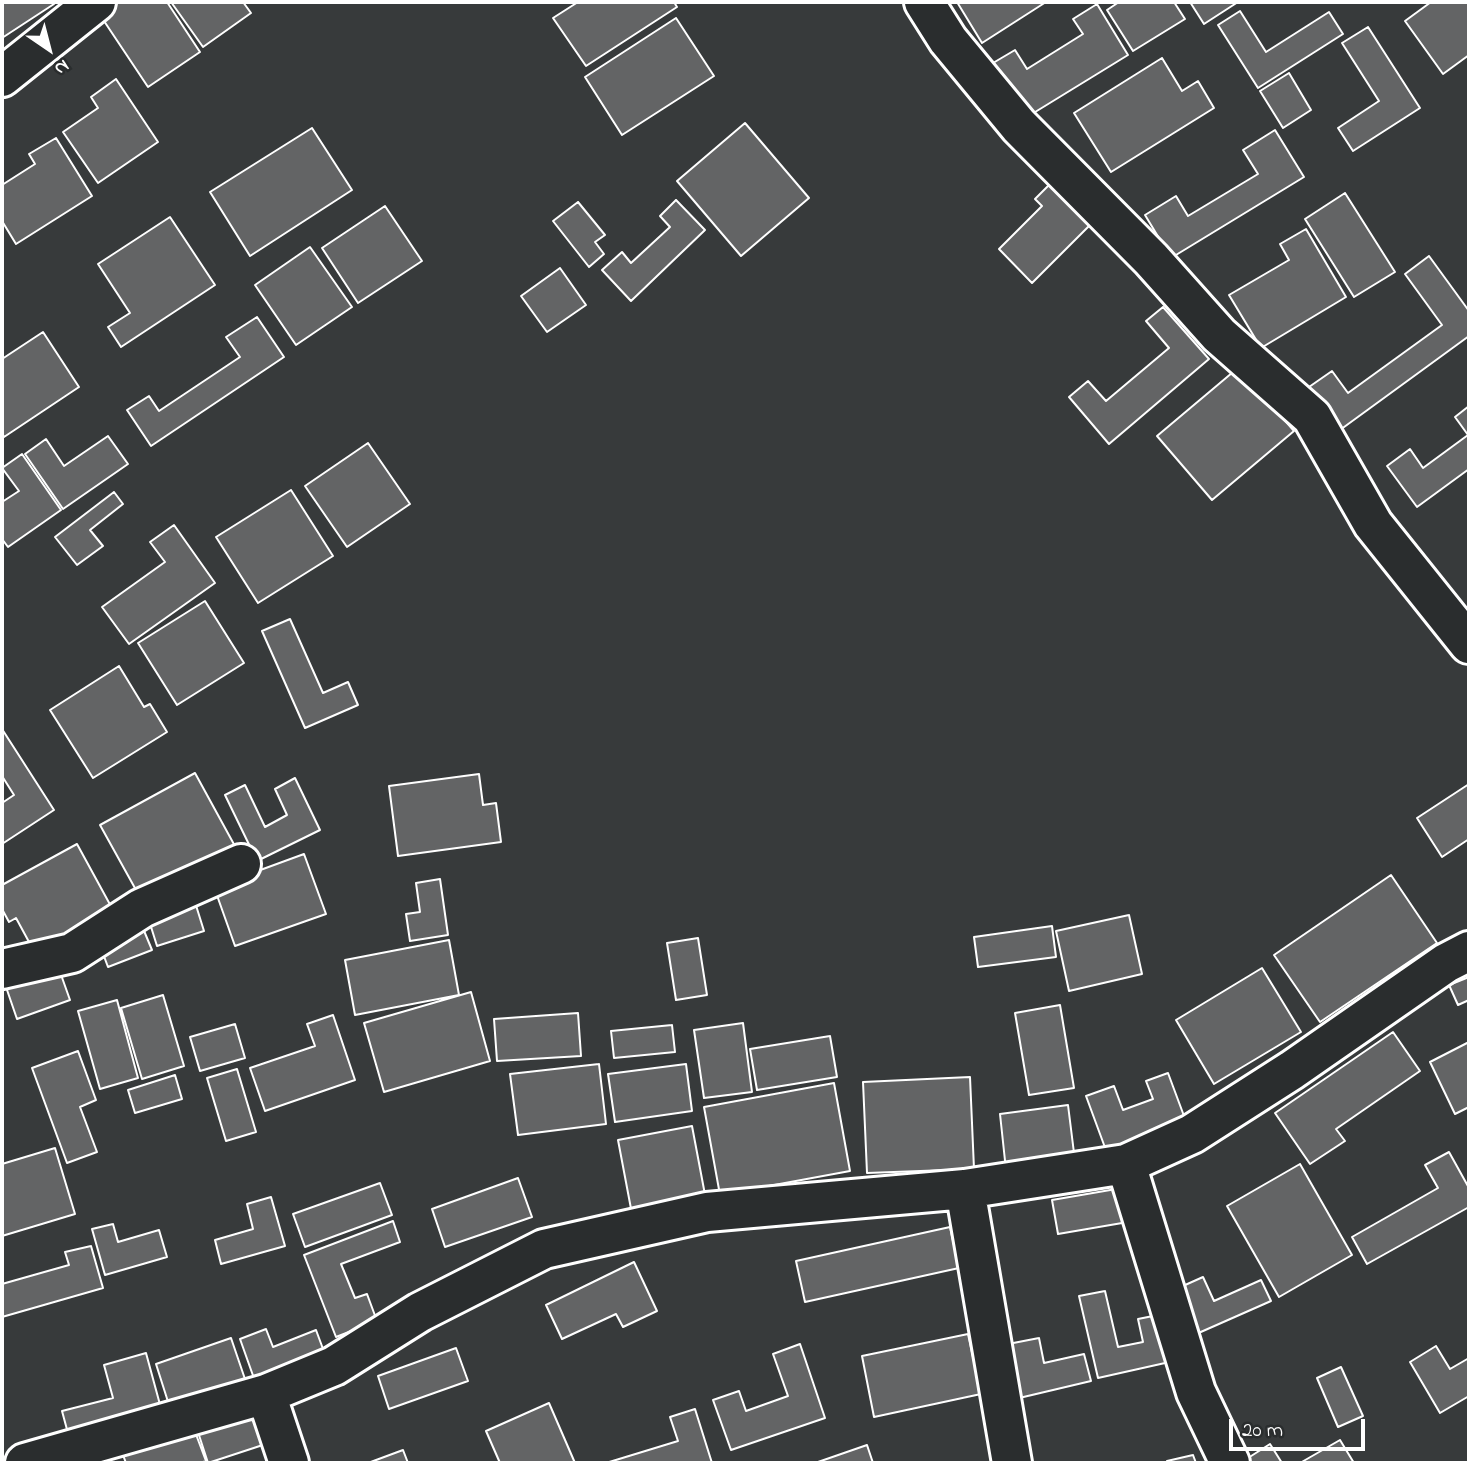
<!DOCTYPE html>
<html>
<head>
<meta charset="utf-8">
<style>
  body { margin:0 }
  #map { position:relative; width:1471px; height:1465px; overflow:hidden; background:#373a3b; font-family:"Indie Flower",sans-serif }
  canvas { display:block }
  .frame { position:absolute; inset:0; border:4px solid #fff; pointer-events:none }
  .north { position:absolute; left:14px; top:14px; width:70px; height:70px; -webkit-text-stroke:5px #2a2d2e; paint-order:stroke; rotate:145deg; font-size:19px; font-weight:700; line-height:28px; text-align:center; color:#fff }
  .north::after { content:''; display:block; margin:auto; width:24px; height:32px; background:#fff; clip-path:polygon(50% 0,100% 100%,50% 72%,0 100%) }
  .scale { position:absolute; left:1229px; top:1419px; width:136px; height:32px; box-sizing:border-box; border:4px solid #fff; border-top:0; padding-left:9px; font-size:21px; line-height:24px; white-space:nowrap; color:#fff; -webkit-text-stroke:5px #2a2d2e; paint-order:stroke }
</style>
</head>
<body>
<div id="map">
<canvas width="1471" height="1465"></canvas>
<div class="frame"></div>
<div class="north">N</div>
<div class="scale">20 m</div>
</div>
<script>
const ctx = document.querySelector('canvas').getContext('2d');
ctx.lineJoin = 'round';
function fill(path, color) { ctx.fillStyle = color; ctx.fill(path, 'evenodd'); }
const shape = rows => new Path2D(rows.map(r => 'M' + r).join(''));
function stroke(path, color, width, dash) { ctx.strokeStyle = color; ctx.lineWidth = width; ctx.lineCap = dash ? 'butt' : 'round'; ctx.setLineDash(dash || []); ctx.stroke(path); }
const building = shape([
  [2,2,53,2,54,4,2,38,2,2],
  [112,2,167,2,200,52,148,87,98,12,112,2],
  [171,2,243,2,251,13,203,47,171,2],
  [578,2,674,2,677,7,586,66,553,18,578,2],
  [957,2,1046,2,982,43,957,2],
  [1119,2,1174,2,1185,19,1133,51,1107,10,1119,2],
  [1190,2,1238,2,1204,24,1190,2],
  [1431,2,1469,3,1469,55,1443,74,1405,21,1431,2],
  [1097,4,1128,55,1027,117,993,63,1015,50,1027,69,1083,34,1073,19,1097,4],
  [1240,11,1266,52,1329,12,1343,34,1258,88,1218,25,1240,11],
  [676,18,714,76,622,135,585,77,676,18],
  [1368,27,1420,108,1353,151,1338,128,1379,101,1342,43,1368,27],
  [1162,58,1182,91,1198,81,1214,108,1111,172,1074,113,1162,58],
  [1289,73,1311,110,1283,128,1260,91,1289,73],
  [116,79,158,142,98,183,63,132,98,108,91,97,116,79],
  [745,123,809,198,741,256,677,181,745,123],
  [312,128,352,190,250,256,210,192,312,128],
  [1275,130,1304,177,1171,258,1145,215,1176,196,1188,216,1258,174,1243,150,1275,130],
  [56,138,92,196,16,244,2,221,2,185,35,164,29,154,56,138],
  [1057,177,1097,218,1032,283,999,249,1042,206,1035,199,1057,177],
  [1345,193,1395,272,1354,297,1305,219,1345,193],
  [676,200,705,230,631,301,602,270,622,252,631,263,670,227,660,216,676,200],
  [578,202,605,235,595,242,604,254,589,267,553,221,578,202],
  [385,206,422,261,358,303,322,248,385,206],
  [170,217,215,285,121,347,108,327,130,313,98,264,170,217],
  [1306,229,1346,297,1261,348,1229,295,1289,260,1280,244,1306,229],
  [310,247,352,307,296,345,255,285,310,247],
  [1429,256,1469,311,1469,336,1340,430,1309,387,1332,371,1348,393,1442,325,1405,274,1429,256],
  [560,268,586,305,547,332,521,296,560,268],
  [1163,307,1209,359,1109,444,1069,397,1088,381,1106,401,1169,348,1146,321,1163,307],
  [257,317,284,357,151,446,127,410,149,396,159,411,240,357,226,337,257,317],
  [43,332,79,387,4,437,2,433,2,359,43,332],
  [1239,367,1294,431,1212,500,1157,436,1239,367],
  [1469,406,1469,469,1417,507,1387,466,1410,449,1423,468,1468,435,1455,417,1469,406],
  [108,436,128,464,63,509,25,454,46,439,64,466,108,436],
  [368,443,410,504,347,547,305,486,368,443],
  [22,454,61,510,8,547,2,539,2,502,19,491,2,468,22,454],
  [291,490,333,556,258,603,216,537,291,490],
  [114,492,123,504,90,530,103,546,77,565,55,537,114,492],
  [174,525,215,583,129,644,102,607,165,562,150,542,174,525],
  [205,601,244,663,177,705,138,643,205,601],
  [290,619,323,693,348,682,358,705,305,728,262,631,290,619],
  [119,666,144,707,150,704,167,732,93,778,50,710,119,666],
  [2,729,54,810,2,844,2,803,14,795,2,776,2,729],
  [195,773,236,848,141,899,100,825,195,773],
  [479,774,483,805,496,803,501,842,398,856,389,786,479,774],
  [295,778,320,830,257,861,225,795,245,785,265,827,287,815,275,789,295,778],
  [1469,784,1469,839,1442,857,1417,818,1469,784],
  [77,844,113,910,35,953,16,918,9,922,2,909,2,885,77,844],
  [304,854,326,914,235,946,214,887,304,854],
  [1391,875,1437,943,1320,1022,1274,955,1391,875],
  [440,879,448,935,410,941,406,914,420,912,416,883,440,879],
  [194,899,204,931,157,946,147,914,194,899],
  [1129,915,1142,974,1069,991,1056,931,1129,915],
  [142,926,152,950,108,967,99,943,142,926],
  [1052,926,1056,957,978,967,974,937,1052,926],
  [698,938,707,995,676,1000,667,943,698,938],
  [449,940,459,995,355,1015,345,960,449,940],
  [1262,968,1301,1032,1214,1084,1176,1020,1262,968],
  [59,969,70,1000,17,1019,6,987,59,969],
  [1469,977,1469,1000,1458,1005,1449,985,1469,977],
  [471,992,490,1061,384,1092,364,1023,471,992],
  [163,995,184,1066,142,1079,121,1008,163,995],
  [117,1000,138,1078,100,1089,78,1011,117,1000],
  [1060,1005,1074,1088,1029,1095,1015,1013,1060,1005],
  [578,1013,581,1056,497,1061,494,1019,578,1013],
  [333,1015,355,1080,265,1111,250,1068,315,1046,307,1024,333,1015],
  [743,1023,752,1092,704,1098,694,1030,743,1023],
  [235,1024,245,1058,200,1071,190,1037,235,1024],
  [672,1025,675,1052,614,1058,611,1031,672,1025],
  [1393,1032,1420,1071,1336,1129,1345,1141,1310,1164,1275,1113,1393,1032],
  [830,1036,837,1077,757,1090,750,1049,830,1036],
  [1469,1042,1469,1107,1455,1114,1430,1062,1469,1042],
  [78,1051,96,1100,80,1107,97,1152,67,1163,32,1068,78,1051],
  [599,1064,606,1124,518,1135,510,1074,599,1064],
  [686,1064,692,1111,615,1122,608,1074,686,1064],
  [237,1069,256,1132,226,1141,207,1078,237,1069],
  [1168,1073,1187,1124,1107,1153,1086,1096,1114,1086,1123,1110,1153,1099,1146,1081,1168,1073],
  [175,1075,182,1099,135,1113,128,1090,175,1075],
  [970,1077,974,1169,867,1173,863,1082,970,1077],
  [834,1083,850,1171,720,1195,704,1107,834,1083],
  [1068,1105,1075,1161,1006,1170,1000,1114,1068,1105],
  [692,1126,706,1200,632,1214,618,1140,692,1126],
  [55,1148,75,1214,2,1236,2,1164,55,1148],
  [1449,1152,1469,1188,1469,1207,1367,1264,1352,1237,1438,1188,1425,1165,1449,1152],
  [1300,1164,1352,1255,1279,1297,1227,1206,1300,1164],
  [518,1178,532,1217,445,1247,432,1209,518,1178],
  [380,1183,392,1215,305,1247,293,1214,380,1183],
  [1122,1188,1128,1222,1058,1234,1052,1200,1122,1188],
  [271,1197,285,1246,221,1264,215,1240,253,1229,247,1204,271,1197],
  [393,1221,400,1242,341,1264,355,1298,367,1294,377,1321,336,1337,304,1255,393,1221],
  [113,1224,118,1242,159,1230,167,1257,105,1275,92,1229,113,1224],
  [950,1227,959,1268,805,1302,796,1261,950,1227],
  [91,1246,103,1288,2,1317,2,1284,69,1265,65,1252,91,1246],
  [634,1262,657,1311,623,1327,616,1314,562,1339,546,1305,634,1262],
  [1203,1277,1214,1301,1261,1280,1271,1301,1194,1335,1174,1290,1203,1277],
  [1105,1291,1118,1347,1143,1342,1138,1319,1163,1314,1174,1361,1098,1378,1079,1296,1105,1291],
  [266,1329,273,1347,316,1330,326,1357,256,1384,240,1339,266,1329],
  [968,1334,981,1394,874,1417,862,1356,968,1334],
  [231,1338,246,1382,170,1408,156,1364,231,1338],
  [1039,1338,1044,1363,1084,1354,1091,1381,1015,1399,1003,1345,1039,1338],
  [800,1344,825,1418,731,1450,713,1400,739,1391,746,1411,788,1396,773,1354,800,1344],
  [1436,1346,1450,1369,1469,1358,1469,1396,1440,1413,1410,1362,1436,1346],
  [456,1348,468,1381,389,1409,378,1376,456,1348],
  [146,1353,162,1412,69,1437,62,1411,113,1398,104,1365,146,1353],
  [1341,1367,1363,1416,1338,1427,1317,1378,1341,1367],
  [549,1403,575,1463,500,1463,486,1431,549,1403],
  [262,1409,272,1442,208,1463,197,1429,262,1409],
  [695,1409,712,1463,606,1463,678,1441,670,1417,695,1409],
  [194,1429,206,1461,200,1463,126,1463,123,1455,194,1429],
  [1340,1440,1354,1463,1300,1463,1340,1440],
  [1270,1444,1282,1463,1251,1463,1248,1458,1270,1444],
  [867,1445,873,1463,818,1463,818,1462,867,1445],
  [403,1450,408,1463,368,1463,403,1450],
  [1193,1455,1196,1463,1167,1463,1167,1461,1193,1455]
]);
fill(building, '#636465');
stroke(building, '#fff', 2);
const minor = shape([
  [924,2,948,40,1019,126,1151,259,1219,335,1312,417,1373,524,1469,644],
  [2,77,96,2],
  [2,969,72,953,142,908,241,864],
  [1126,1164,1196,1392,1230,1463],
  [965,1189,1012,1463],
  [266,1394,289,1463],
  [25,1463,266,1394,334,1366,420,1312,544,1249,707,1212,965,1189,1126,1164,1192,1134,1292,1070,1446,963,1469,951]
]);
stroke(minor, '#fff', 44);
stroke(minor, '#2a2d2e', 38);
</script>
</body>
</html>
